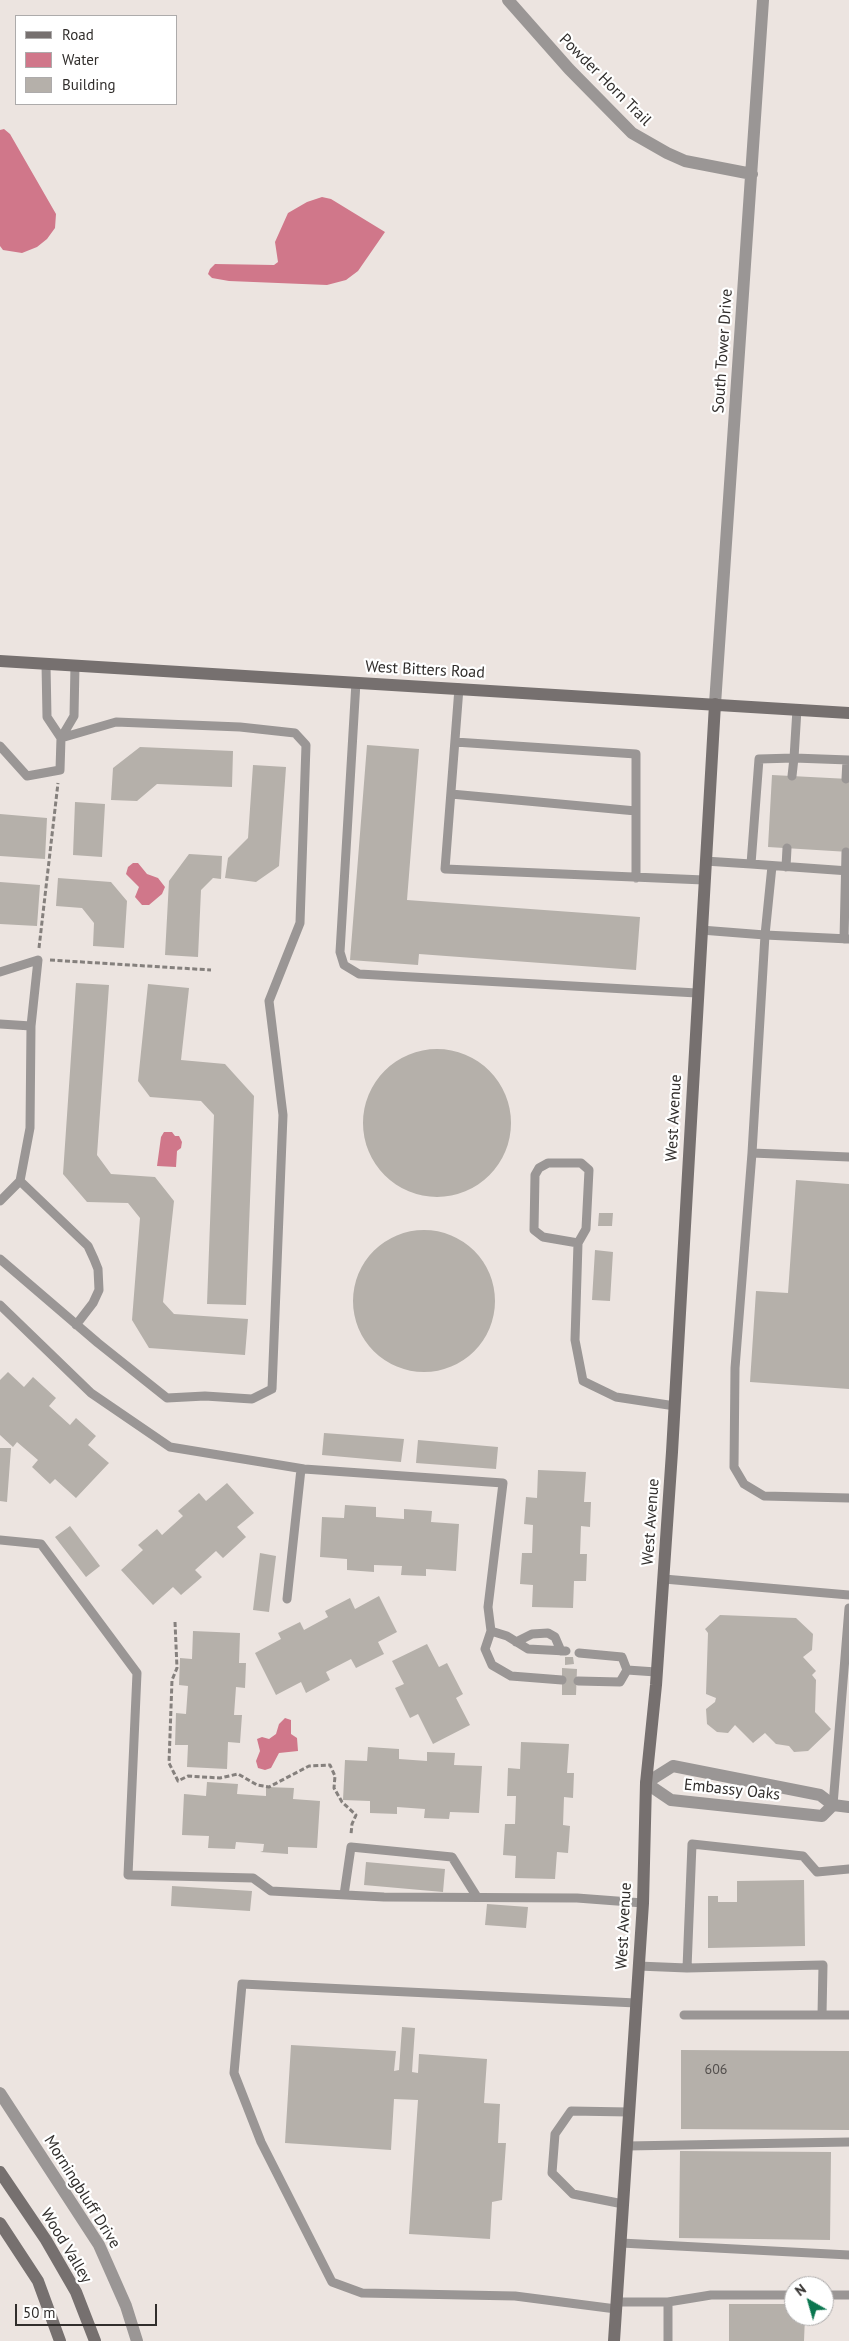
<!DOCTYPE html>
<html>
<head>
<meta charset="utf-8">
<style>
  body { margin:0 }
  #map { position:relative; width:849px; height:2341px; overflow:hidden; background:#ece4e0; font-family:"PT Sans",sans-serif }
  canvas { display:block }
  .legend { position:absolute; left:15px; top:15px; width:162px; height:90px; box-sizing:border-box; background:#fff; border:1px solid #adabab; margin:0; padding:6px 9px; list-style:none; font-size:15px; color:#312e2c }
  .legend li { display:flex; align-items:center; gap:10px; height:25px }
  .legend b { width:25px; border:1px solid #adabab }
  .north { position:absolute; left:784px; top:2276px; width:50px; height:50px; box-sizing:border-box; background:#fff; border:1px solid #adabab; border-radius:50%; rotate:322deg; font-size:14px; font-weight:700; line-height:20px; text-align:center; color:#312e2c }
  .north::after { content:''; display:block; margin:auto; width:18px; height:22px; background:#0a764f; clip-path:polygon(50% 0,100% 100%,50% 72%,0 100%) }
  .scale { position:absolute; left:15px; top:2304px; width:142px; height:22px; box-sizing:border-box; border:2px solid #312e2c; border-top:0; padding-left:6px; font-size:15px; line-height:18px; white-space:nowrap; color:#312e2c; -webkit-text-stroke:4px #fff; paint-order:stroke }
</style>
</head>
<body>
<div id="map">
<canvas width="849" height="2341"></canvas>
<ul class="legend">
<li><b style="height:6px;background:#76706f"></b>Road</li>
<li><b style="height:14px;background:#d0778a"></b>Water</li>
<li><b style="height:14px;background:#b5b0aa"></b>Building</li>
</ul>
<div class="north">N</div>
<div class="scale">50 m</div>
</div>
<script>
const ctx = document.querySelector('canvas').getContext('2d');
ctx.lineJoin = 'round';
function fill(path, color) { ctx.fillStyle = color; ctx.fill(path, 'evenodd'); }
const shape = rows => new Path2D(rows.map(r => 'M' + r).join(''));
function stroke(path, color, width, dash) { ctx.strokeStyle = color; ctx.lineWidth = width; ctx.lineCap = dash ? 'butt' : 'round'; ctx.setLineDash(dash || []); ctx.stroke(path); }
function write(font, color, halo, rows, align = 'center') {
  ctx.font = font + ' "PT Sans",sans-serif'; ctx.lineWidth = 4.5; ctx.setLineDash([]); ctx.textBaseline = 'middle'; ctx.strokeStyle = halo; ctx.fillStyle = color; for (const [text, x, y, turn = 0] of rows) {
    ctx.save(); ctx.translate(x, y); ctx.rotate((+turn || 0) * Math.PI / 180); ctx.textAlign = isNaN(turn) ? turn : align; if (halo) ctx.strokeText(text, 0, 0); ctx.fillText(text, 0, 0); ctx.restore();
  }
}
fill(shape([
  [4,129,10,134,56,214,55,228,47,239,37,247,22,253,3,250,0,246,0,130],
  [322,197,331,199,385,232,358,271,346,280,327,285,229,281,212,278,208,274,210,269,215,264,274,265,278,262,275,242,288,213,307,202],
  [133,863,138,863,147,874,158,878,165,887,162,894,149,905,142,905,135,897,139,887,126,874,128,867],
  [164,1132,172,1132,175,1136,179,1136,182,1142,181,1148,177,1151,176,1167,157,1166,161,1137],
  [285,1718,291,1720,291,1734,297,1738,298,1751,279,1753,271,1768,265,1770,258,1768,256,1761,260,1751,257,1739,262,1737,269,1739,276,1734,279,1724]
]), '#d0778a');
fill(shape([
  [367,745,419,749,407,900,640,917,636,970,419,954,418,965,350,960],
  [140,747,233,751,232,787,157,784,137,801,111,800,113,768],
  [253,765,286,767,279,866,256,882,225,878,228,858,248,838],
  [772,775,849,779,849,852,768,847],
  [75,802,105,804,102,857,73,855],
  [0,814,47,818,45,859,0,856],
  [189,854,222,856,221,879,213,878,201,890,198,957,165,955,169,881],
  [58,878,111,882,127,901,124,948,93,946,94,923,82,908,56,906],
  [0,882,40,885,37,926,0,924],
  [76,983,109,985,97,1155,111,1174,155,1177,174,1201,163,1302,174,1314,248,1319,245,1355,149,1348,132,1320,140,1218,128,1203,87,1202,63,1174],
  [148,984,189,988,181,1060,225,1064,254,1096,246,1305,207,1304,214,1115,201,1101,150,1097,138,1081],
  '363 1123a74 74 0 1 1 148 0a74 74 0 1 1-148 0Z',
  [796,1180,849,1184,849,1389,750,1382,756,1291,788,1293],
  [599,1213,613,1213,612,1226,598,1226],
  '353 1301a71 71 0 1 1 142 0a71 71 0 1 1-142 0Z',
  [595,1250,613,1252,610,1301,592,1300],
  [8,1372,24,1387,33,1377,56,1398,49,1406,70,1425,76,1418,96,1436,88,1445,109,1463,76,1498,55,1479,50,1484,32,1467,38,1460,17,1442,13,1447,0,1435,0,1380],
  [324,1433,404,1439,401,1462,322,1455],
  [418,1440,498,1447,496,1469,416,1463],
  [0,1448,11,1448,7,1502,0,1501],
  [538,1470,586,1472,584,1502,591,1502,590,1527,581,1526,580,1554,587,1554,586,1581,574,1581,573,1608,532,1607,533,1585,520,1584,522,1553,532,1553,533,1525,524,1524,526,1497,537,1498],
  [227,1483,254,1513,237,1527,246,1537,223,1558,216,1551,195,1570,202,1577,181,1595,173,1587,153,1605,121,1570,143,1550,138,1545,157,1529,162,1535,183,1516,178,1511,199,1493,206,1501],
  [345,1505,376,1507,376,1517,404,1519,404,1509,432,1511,431,1522,459,1524,456,1571,426,1569,426,1576,401,1575,402,1566,374,1565,374,1572,347,1570,347,1559,320,1557,322,1517,344,1518],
  [70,1526,100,1566,86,1577,55,1537],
  [260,1553,276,1556,269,1612,253,1610],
  [379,1596,397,1632,378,1642,384,1654,356,1668,351,1659,326,1672,330,1680,306,1693,301,1682,276,1695,255,1653,281,1639,278,1633,300,1622,304,1630,328,1617,325,1611,350,1598,355,1609],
  [720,1615,796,1618,813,1634,812,1650,803,1657,816,1671,812,1675,816,1680,815,1712,831,1729,808,1751,794,1752,789,1746,776,1744,765,1733,753,1743,735,1725,728,1733,717,1732,707,1724,706,1709,715,1702,716,1698,706,1694,708,1633,705,1629],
  [193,1631,240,1633,239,1663,246,1663,245,1688,236,1687,234,1715,242,1715,240,1743,228,1742,227,1769,187,1767,188,1745,175,1745,176,1713,186,1714,188,1686,179,1685,180,1658,192,1659],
  [427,1644,439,1667,447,1663,463,1694,456,1698,470,1725,433,1744,418,1714,410,1718,395,1688,404,1684,392,1661],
  [565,1657,573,1657,574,1664,565,1665],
  [562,1668,577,1669,576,1695,562,1695],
  [521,1742,569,1744,567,1773,574,1773,573,1798,564,1797,563,1825,570,1826,568,1853,557,1852,555,1879,515,1878,516,1856,503,1855,505,1824,515,1824,516,1796,507,1796,508,1768,520,1769],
  [368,1747,399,1749,399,1759,427,1761,427,1752,455,1753,454,1765,482,1766,479,1813,450,1812,449,1819,424,1818,425,1809,397,1807,397,1814,370,1813,370,1801,343,1800,345,1760,367,1761],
  [207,1782,238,1784,237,1794,266,1796,266,1787,294,1788,293,1799,320,1801,317,1848,288,1847,288,1854,260,1852,263,1851,264,1844,236,1842,235,1849,208,1848,209,1836,182,1835,184,1794,206,1796],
  [366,1862,445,1869,443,1892,364,1885],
  [804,1880,805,1946,708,1948,708,1896,718,1896,718,1902,737,1902,737,1881],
  [172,1886,252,1891,250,1911,171,1906],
  [487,1904,528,1907,526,1928,485,1925],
  [402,2027,415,2028,412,2072,418,2073,419,2054,487,2059,484,2103,500,2104,498,2143,506,2143,502,2200,492,2202,490,2239,409,2234,418,2100,394,2099,391,2150,285,2143,291,2045,396,2051,394,2071,399,2070],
  [681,2050,849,2051,849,2130,681,2129],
  [680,2151,831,2152,830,2240,679,2238],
  [729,2304,794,2304,794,2316,805,2316,804,2341,729,2341]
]), '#b5b0aa');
stroke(shape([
  [39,948,58,783],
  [50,960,211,970],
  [175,1622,177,1668,172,1680,169,1763,178,1781,188,1776,220,1778,238,1774,257,1785,269,1787,309,1766,330,1765,335,1776,334,1788,342,1802,356,1815,352,1824,351,1834]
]), '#85807d', 3, [5, 2.5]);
stroke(shape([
  [46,664,47,717,61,738],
  [356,682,340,952,344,965,359,974,697,993],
  [459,688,445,869,704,880],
  [797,709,794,758,759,759,751,864,849,871],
  [455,742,636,754,636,878],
  [0,746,27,776,60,770,61,738,74,716,75,665],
  [792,776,794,758,849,760],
  [846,779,847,760],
  [451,794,636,811],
  [705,861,751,864],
  [772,866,765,935,849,939],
  [786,867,787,848],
  [701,930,765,935,752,1153,849,1157],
  [844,939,846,852],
  [0,972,38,960,31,1026],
  [0,1024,31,1026,30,1128,20,1181,0,1201],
  [752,1153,735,1368,734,1467,744,1484,764,1496,849,1498],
  [20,1181,88,1246,94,1259,98,1269,99,1290,93,1303,76,1325],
  [578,1243,543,1237,534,1230,535,1175,539,1168,548,1163,581,1163,589,1170,586,1229,578,1243,575,1340,583,1381,616,1397,675,1406],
  [0,1259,98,1343,167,1398,205,1396,252,1399,272,1389,283,1115,269,1001,300,923,306,745,295,733,240,727,116,722,61,738],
  [0,1305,91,1393,170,1447,304,1469,503,1483,488,1607,491,1631,485,1649,492,1665,511,1676,562,1680],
  [0,1540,41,1544,137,1673,128,1875,253,1878,271,1891,384,1897,577,1898,643,1903],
  [664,1579,849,1595],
  [287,1599,301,1469],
  [491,1631,507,1636,528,1649,566,1651],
  [516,1642,532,1634,548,1633,555,1637,561,1651],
  [579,1653,622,1657,627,1670],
  [627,1670,656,1672],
  [578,1681,620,1682,627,1670],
  [833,1805,849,1608],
  [344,1895,351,1847,452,1857,477,1897],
  [638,1966,687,1968,692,1844,803,1856,817,1872,849,1869],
  [687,1968,823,1965,822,2015],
  [684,2015,849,2015],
  [627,2146,849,2142],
  [623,2204,573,2194,552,2173,555,2134,571,2111,629,2112],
  [621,2243,849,2255],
  [824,2295,849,2295],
  [617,2302,668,2302,668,2341],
  [668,2302,711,2295,794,2295],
  [616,2309,515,2296,362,2293,332,2282,261,2142,234,2073,242,1984,636,2003]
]), '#9a9695', 9);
stroke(shape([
  [508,0,569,69,632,133,667,153,685,161,752,174],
  [715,704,763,0],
  [833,1805,822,1816,671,1800,646,1783,673,1766,820,1795,833,1805,849,1807],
  [0,2093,99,2245,126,2306,137,2341]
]), '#9a9695', 12);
stroke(shape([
  [0,661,849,713],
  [0,2172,46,2240,76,2292,95,2341],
  [0,2223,38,2281,60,2341],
  [614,2341,643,1903,646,1783,656,1685,672,1452,715,704]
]), '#76706f', 12);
write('14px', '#524e4c', null, [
  ["606",716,2070]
]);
write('16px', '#312e2c', '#fff', [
  ["Powder Horn Trail",605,80,45],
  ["South Tower Drive",723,351,-86],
  ["West Bitters Road",425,670,3],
  ["West Avenue",674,1118,-87],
  ["West Avenue",651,1522,-86],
  ["Embassy Oaks",732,1790,6],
  ["West Avenue",624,1926,-87],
  ["Morningbluff Drive",82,2192,58],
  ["Wood Valley",66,2246,59]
]);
</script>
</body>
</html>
